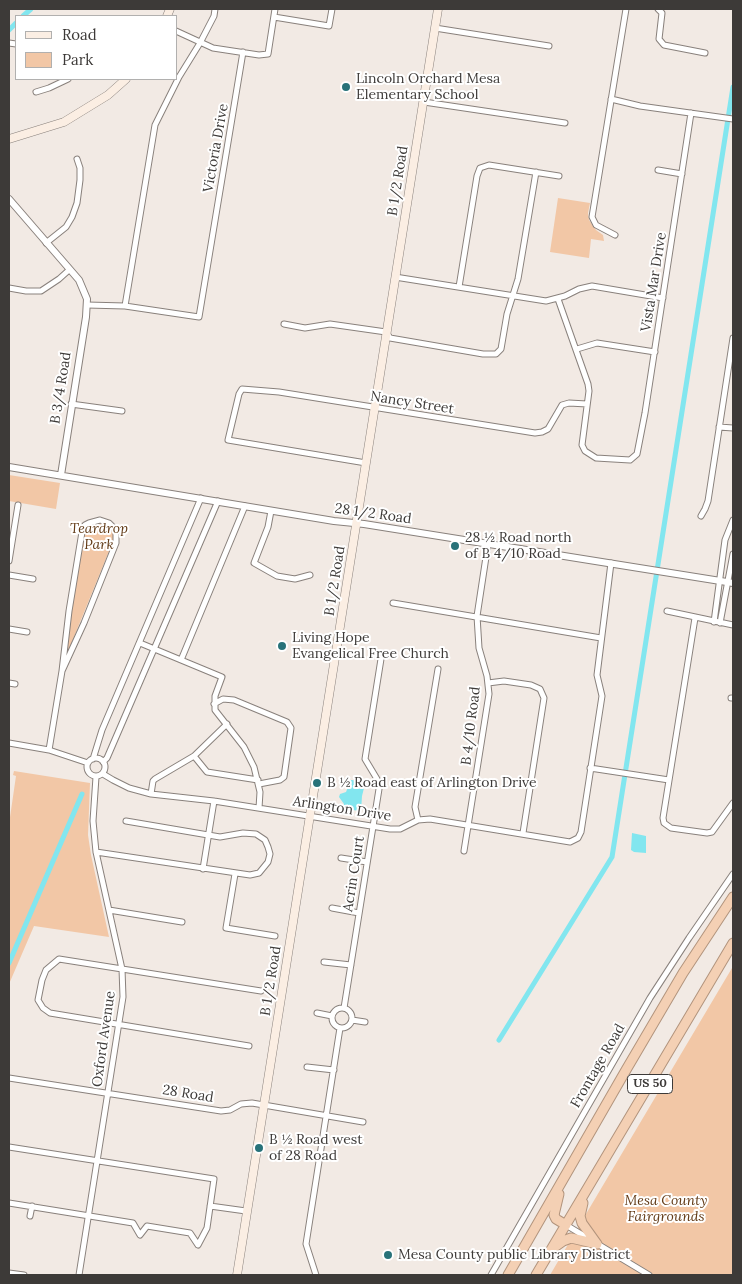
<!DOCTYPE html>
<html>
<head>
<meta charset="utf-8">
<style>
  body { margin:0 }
  #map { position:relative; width:742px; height:1284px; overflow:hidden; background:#f2eae4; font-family:Lora,serif }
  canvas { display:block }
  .frame { position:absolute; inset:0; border:10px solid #3d3a38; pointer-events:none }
  .legend { position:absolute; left:15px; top:15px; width:162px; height:65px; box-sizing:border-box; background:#fff; border:1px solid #b1b0af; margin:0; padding:6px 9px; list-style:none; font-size:15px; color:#3d3a38 }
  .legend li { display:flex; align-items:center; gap:10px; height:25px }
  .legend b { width:25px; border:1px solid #b1b0af }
</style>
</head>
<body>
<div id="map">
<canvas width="742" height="1284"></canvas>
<div class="frame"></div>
<ul class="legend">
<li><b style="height:6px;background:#fbeee3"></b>Road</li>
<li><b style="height:14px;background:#f2c7a6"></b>Park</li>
</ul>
</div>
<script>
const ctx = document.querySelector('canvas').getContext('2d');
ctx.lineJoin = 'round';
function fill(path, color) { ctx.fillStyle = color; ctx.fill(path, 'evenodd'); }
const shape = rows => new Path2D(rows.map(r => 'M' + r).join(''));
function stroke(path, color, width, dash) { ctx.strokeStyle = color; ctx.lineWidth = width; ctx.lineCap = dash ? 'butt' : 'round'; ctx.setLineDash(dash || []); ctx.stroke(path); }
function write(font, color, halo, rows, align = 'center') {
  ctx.font = font + ' Lora,serif'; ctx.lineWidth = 4; ctx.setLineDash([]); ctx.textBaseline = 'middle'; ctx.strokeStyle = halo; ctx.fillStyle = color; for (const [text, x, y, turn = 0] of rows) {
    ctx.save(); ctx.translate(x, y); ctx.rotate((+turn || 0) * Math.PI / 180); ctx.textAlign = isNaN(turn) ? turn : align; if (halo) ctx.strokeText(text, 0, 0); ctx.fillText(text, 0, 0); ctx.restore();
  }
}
fill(shape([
  [558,198,590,203,588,213,589,220,596,230,603,235,604,241,591,239,589,258,550,252],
  [9,475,60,483,56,509,9,501],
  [99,522,106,523,114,531,114,539,67,654,65,652,83,538,86,528,94,523],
  [14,771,90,783,88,835,91,855,109,937,34,926,9,984,9,824,16,776,13,775],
  [732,968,733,1275,550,1275,583,1219]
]), '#f2c7a6');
fill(shape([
  [352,780,364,782,365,784,362,796,361,811,344,809,343,807,344,804,339,797,340,794,346,792,348,787,346,781],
  [632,833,646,836,646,853,634,852,631,850]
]), '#82e6ef');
stroke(shape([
  [23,16,31,9],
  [9,30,16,23],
  [9,963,82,794],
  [499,1040,612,857,733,87]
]), '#82e6ef', 5);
const minor = shape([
  [658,9,662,13,659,39,664,45,705,53],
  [274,17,329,26,332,9],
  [435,28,549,46],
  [176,31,213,48,259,55,268,54,275,9],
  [9,43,16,44],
  [36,92,49,88,68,79],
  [611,99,640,106,733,119],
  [424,102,565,123],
  [658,170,682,174],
  [615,235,596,225,592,217,626,9],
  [46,243,66,227,72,217,77,203,80,180,80,168,77,159],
  [395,277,546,301,565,296,579,289,592,286,663,298],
  [459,287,477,176,480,168,489,165,559,176],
  [9,288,26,291,41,291,59,279,69,270],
  [558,299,588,384,589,391,582,445,585,451,596,458,630,460,637,454,645,413,691,113],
  [87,305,125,306,199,317,243,52],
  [125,306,155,125,179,77,200,43,214,16,215,9],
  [284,324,305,328,330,324,386,332,390,338,483,354,496,354,501,349,507,314,518,279,536,172],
  [577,349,597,343,655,352],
  [71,404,122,411],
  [719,427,733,428],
  [366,463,228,440,239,394,242,389,279,392,535,433,542,432,548,429,562,405,569,403,587,404],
  [271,511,268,527,254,563,277,576,295,579,310,575],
  [701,516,705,509,708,501,733,338],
  [100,520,109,523,113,527,116,532,116,543,84,623,62,671,69,611,82,532,85,525,89,523,100,520],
  [9,561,18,505],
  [9,575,33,579],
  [393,603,601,638],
  [667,611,733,625],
  [695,618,663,818,664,823,671,828,707,833,712,832,733,803],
  [714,622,725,540,733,520],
  [720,623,733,554],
  [9,629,27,632],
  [140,643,222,677,215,696,215,710,244,747,254,767,260,792,259,808],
  [181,660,245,506],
  [9,683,15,684],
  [488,683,504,681,531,685,540,689,544,698,523,833],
  [731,698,733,698],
  [214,704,223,699,234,700,287,722,291,728,284,777,280,780,259,784],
  [9,743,49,750,88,763],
  [49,750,62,671],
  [194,756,207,772,258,780],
  '87 767a9 9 0 1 1 18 0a9 9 0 1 1-18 0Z',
  [93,759,102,730,201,498],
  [103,762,107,758,218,501],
  [590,768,669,780],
  [103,774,113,780,129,788,151,794,214,801,390,829,400,829,418,820,430,819,570,842,578,838,581,832,602,696,597,675,611,563],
  [151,794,153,781,155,779,194,756,227,724],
  [418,820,415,807,438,669],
  [464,851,489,694,487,676,479,648,477,616,488,544],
  [96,852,250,875,259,873,268,862,270,854,268,847,265,840,256,834,243,833,220,837,126,821],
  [341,858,367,862],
  [203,869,214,801],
  [235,874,226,928,275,936],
  [332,908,359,913],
  [109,910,182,922],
  [324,962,351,965],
  '332 1018a10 10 0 1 1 20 0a10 10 0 1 1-20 0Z',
  [344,1008,379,789,377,779,365,759,381,659],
  [317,1013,332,1016],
  [352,1020,365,1022],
  [249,1046,50,1013,43,1008,38,1000,42,980,46,970,59,959,261,991],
  [307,1067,334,1070],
  [9,1078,221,1111,230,1110,241,1104,252,1103,363,1122],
  [9,1147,214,1179,207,1228,198,1245,190,1233,147,1226,140,1235,133,1223,9,1203],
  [210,1206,246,1211],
  [30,1216,32,1206],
  [566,1225,649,1275],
  [9,1273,24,1275],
  [79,1275,123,997,122,969,96,852,93,821,96,777],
  [316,1275,306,1244,340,1028],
  [491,1275,650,998,689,938,733,874]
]);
const tertiary = shape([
  [9,199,79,280,87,299,86,317,61,475],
  [9,467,334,521,364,524,733,583]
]);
const secondary = shape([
  [167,16,170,9],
  [9,139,64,122,108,95,126,79],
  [237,1275,438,9]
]);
const trunk = shape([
  [559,1194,554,1215,556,1219,566,1225],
  [583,1203,580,1216,582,1223,597,1244],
  [556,1246,563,1241,571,1238,597,1244],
  [508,1275,626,1070,683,973,733,897],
  [536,1275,733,943]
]);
stroke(minor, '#89817c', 7);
stroke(tertiary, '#89817c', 8);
stroke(secondary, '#89817c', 9);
stroke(trunk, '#b2947d', 11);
stroke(minor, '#fff', 5);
stroke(tertiary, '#fff', 6);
stroke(secondary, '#fbeee3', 8);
stroke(trunk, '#f4d0b4', 9);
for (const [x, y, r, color] of [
  [346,87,5,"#287279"],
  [455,546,5,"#287279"],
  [282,646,5,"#287279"],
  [317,783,5,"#287279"],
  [259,1148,5,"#287279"],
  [388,1255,5,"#287279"]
]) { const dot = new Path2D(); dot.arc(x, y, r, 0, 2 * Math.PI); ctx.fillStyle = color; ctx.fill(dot); stroke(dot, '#fff', 2); }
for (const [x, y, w] of [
  [650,1084,45]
]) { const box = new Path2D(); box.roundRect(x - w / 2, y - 9.5, w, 19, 4); ctx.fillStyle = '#fff'; ctx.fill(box); stroke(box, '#3d3a38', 1); }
write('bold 12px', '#3d3a38', null, [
  ["US 50",650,1084]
]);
write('14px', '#3d3a38', '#fff', [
  ["Lincoln Orchard Mesa",356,79],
  ["Elementary School",356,95],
  ["28 ½ Road north",465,538],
  ["of B 4/10 Road",465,554],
  ["Living Hope",292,638],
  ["Evangelical Free Church",292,654],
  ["B ½ Road east of Arlington Drive",327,783],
  ["B ½ Road west",269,1140],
  ["of 28 Road",269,1156],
  ["Mesa County public Library District",398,1255]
], 'left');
write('14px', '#3d3a38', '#fff', [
  ["Victoria Drive",216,148,-80],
  ["B 1/2 Road",398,181,-81],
  ["Vista Mar Drive",654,282,-81],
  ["B 3/4 Road",61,388,-81],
  ["Nancy Street",412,403,9],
  ["28 1/2 Road",373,514,8],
  ["B 1/2 Road",335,581,-81],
  ["B 4/10 Road",471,726,-83],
  ["Arlington Drive",342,809,9],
  ["Acrin Court",354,874,-81],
  ["B 1/2 Road",271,981,-81],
  ["Oxford Avenue",104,1039,-82],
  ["Frontage Road",598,1066,-60],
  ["28 Road",188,1094,9]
]);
write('italic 14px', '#633b17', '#fff', [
  ["Teardrop",99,529],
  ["Park",99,545],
  ["Mesa County",666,1201],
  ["Fairgrounds",666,1217]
]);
</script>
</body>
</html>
